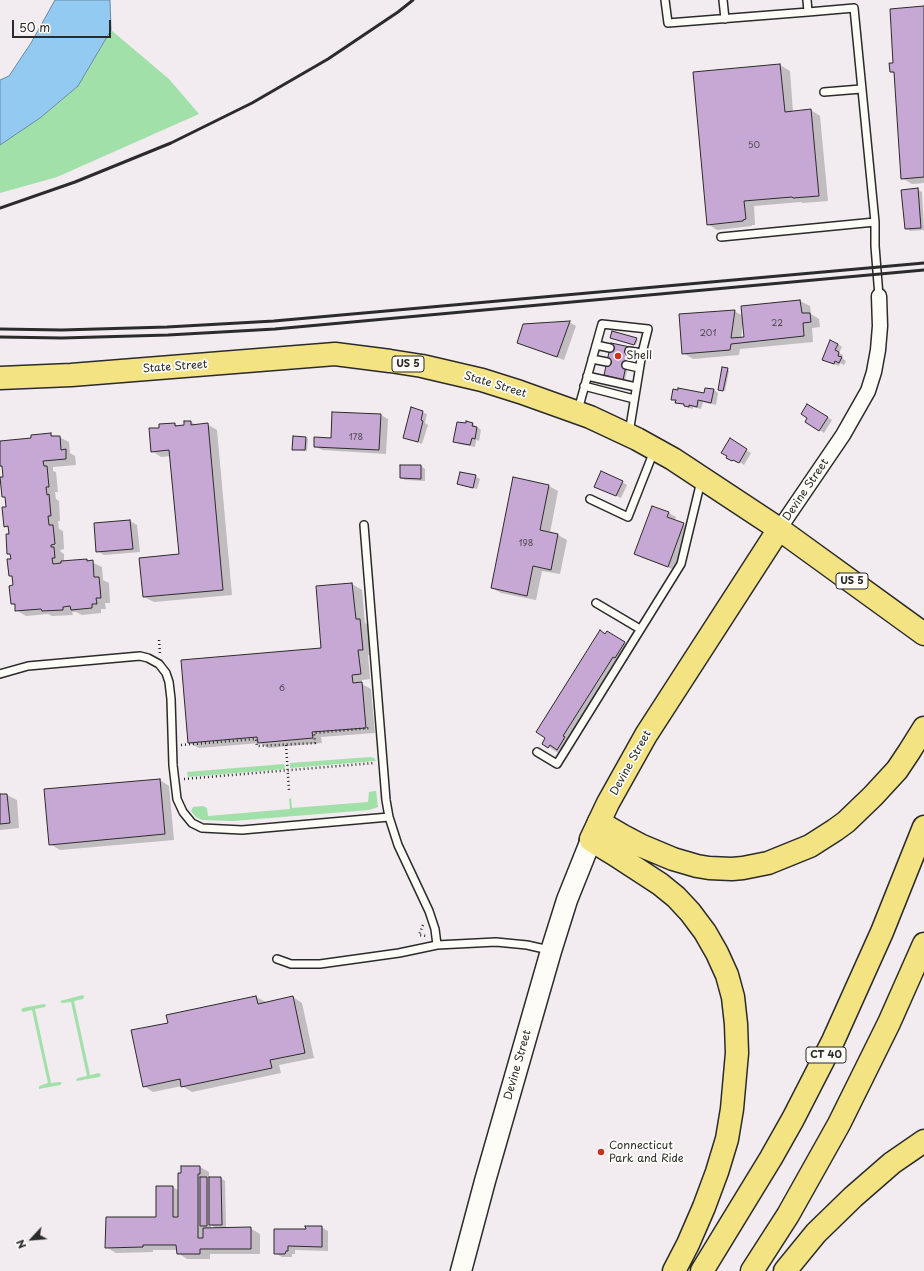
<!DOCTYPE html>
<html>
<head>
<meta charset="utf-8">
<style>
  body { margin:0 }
  #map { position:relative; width:924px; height:1271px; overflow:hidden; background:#f2ebf0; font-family:"Playpen Sans",sans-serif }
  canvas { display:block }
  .north { position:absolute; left:12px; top:1219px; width:40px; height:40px; -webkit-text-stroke:3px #fdfcf7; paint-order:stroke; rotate:244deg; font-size:11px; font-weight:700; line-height:16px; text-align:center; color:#2b2b2b }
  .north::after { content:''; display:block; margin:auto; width:14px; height:18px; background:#2b2b2b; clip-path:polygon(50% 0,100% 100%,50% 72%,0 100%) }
  .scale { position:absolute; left:12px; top:20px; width:99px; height:18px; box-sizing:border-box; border:2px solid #2b2b2b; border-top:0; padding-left:5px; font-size:12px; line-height:14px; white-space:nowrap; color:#2b2b2b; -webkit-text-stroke:3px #fdfcf7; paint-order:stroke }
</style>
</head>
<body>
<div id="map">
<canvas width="924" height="1271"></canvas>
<div class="north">N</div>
<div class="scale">50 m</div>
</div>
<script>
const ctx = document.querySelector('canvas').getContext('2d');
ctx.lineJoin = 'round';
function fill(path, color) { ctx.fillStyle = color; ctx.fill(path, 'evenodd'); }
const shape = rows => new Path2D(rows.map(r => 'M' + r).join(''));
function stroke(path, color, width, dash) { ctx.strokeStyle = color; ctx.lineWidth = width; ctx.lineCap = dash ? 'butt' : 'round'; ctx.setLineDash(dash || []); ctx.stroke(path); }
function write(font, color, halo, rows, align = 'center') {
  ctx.font = font + ' "Playpen Sans",sans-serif'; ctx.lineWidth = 3.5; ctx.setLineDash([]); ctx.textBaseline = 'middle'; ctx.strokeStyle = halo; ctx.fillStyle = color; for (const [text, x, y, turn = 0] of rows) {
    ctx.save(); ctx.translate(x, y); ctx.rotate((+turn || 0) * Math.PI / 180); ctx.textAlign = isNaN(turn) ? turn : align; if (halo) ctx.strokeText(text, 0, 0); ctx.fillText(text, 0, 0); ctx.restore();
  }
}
fill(shape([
  [111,30,169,79,199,114,57,177,0,193,0,145,40,118,78,86],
  [370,757,374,758,376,761,290,768,290,763],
  [284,764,285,769,188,777,187,772],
  [375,791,376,791,378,807,369,810,233,821,202,820,196,817,191,811,193,807,203,806,207,808,208,816,290,809,289,799,291,798,292,808,368,802,369,792],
  [83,995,84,997,83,999,74,1001,90,1075,99,1073,101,1075,99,1077,77,1081,76,1080,78,1078,87,1076,71,1002,62,1003,60,1001],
  [44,1004,46,1005,45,1007,35,1009,51,1083,60,1082,62,1083,60,1085,39,1089,39,1086,48,1083,32,1010,23,1012,21,1010,23,1008]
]), '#a1e0a8');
const water = shape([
  [55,0,110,0,111,30,78,86,40,118,0,145,0,80,9,76,31,43,55,0]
]);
fill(water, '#93caf2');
stroke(water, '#698aa2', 1);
fill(shape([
  [924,7,924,183,912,184,902,178,895,74,891,72],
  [780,65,790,71,793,112,811,110,820,116,828,201,803,203,801,202,754,206,755,225,752,225,752,226,717,230,708,224],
  [917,189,922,192,924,230,911,231,906,229],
  [800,301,810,306,811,314,819,319,820,327,812,328,813,342,740,349,739,355,693,359,683,353,734,311,743,316,742,307],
  [743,324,746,338,741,338],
  [569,322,576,326,564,360,525,346,518,342],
  [613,338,636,339,638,340,636,345],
  [838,344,842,347,839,353,843,355,842,358,846,361,844,365,840,363,839,366,828,362],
  [632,349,625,380,605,375],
  [727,369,729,371,725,391,721,390],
  [714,390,718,393,716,405,703,402,701,409,693,407,693,409,689,408,672,399,705,394],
  [807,405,832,420,824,433,806,422,808,418],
  [412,409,427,414,425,423,428,425,422,444,404,437],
  [381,415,388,419,386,454,322,450,315,446],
  [191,422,197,425,207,424,217,430,232,595,154,602,144,597,180,555,171,456,161,457,152,451,175,424,180,427,185,426],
  [473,424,481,430,479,441,476,440,475,447,459,444,454,441],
  [50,434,55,437,59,437,69,442,70,453,75,456,76,465,53,467,53,471,56,472,58,492,55,492,56,499,59,501,60,521,58,521,59,529,63,531,64,549,60,550,61,552,64,554,64,562,87,560,102,567,103,580,109,583,110,603,105,603,106,609,101,609,101,613,82,615,76,612,72,612,73,615,52,616,48,614,26,616,16,610,16,606,12,603,14,586,13,577,10,575,11,555,8,553,9,528,5,526,7,508,6,498,3,496,4,478,4,468,0,466,0,448],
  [306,438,308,439,307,451,293,449],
  [730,440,751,453,744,465,738,461,737,463,728,457],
  [421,466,425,469,425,481,405,480,401,478],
  [475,476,480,479,477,489,463,486,458,483],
  [622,482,627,485,621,498,600,489],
  [549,486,558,491,550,533,558,535,567,540,560,574,542,571,536,600,501,593,492,588],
  [653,507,669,513,676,517,674,521,691,528,675,570,643,558,636,554],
  [130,521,137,525,140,552,104,555,97,551],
  [352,584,362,590,365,623,369,625,372,655,368,655,370,679,362,680,362,684,371,689,375,733,321,737,322,743,268,748,260,743,199,748,189,743,322,649,317,587],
  [606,635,617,638,634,649,625,663,623,662,572,742,574,743,567,754,560,750,558,753,543,743],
  [160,780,169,786,174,840,60,850,50,844],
  [0,795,7,795,17,800,19,828,0,830],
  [256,997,266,1002,293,997,302,1003,314,1058,279,1065,281,1073,192,1092,182,1086,153,1092,144,1086,169,1023,167,1016],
  [200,1167,209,1172,209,1178,221,1178,225,1181,226,1228,250,1228,260,1234,260,1254,210,1254,210,1259,187,1259,178,1253,177,1250,153,1250,153,1252,116,1253,106,1247,157,1218,173,1187,179,1191,182,1174],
  [211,1225,217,1229,211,1229],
  [321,1227,328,1231,328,1251,295,1250,295,1254,292,1254,292,1257,282,1257,275,1253,307,1230]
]), '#0003');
const building = shape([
  [924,6,924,177,901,179,894,72,890,72,889,63,893,63,890,9,924,6],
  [780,64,785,112,811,109,819,196,793,198,792,197,744,201,746,219,743,220,743,221,707,225,693,72,780,64],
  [918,188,921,228,905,229,901,190,918,188],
  [800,300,802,313,810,313,811,322,803,323,804,336,731,344,730,350,682,354,679,314,735,310,731,338,744,337,741,306,800,300],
  [570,321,557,357,517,343,523,324,570,321],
  [612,331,637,338,634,345,610,338,612,331],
  [830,340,838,344,835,350,839,352,838,356,842,357,839,363,835,361,834,364,822,360,830,340],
  [611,343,630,347,623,380,604,375,611,343],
  [722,367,728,368,723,391,718,390,722,367],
  [678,388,704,393,705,388,714,389,711,403,698,400,697,407,689,405,689,407,684,406,684,404,675,403,676,400,671,400,673,389,678,390,678,388],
  [807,404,828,417,819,431,805,422,807,418,801,414,807,404],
  [411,407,423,411,421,420,423,421,418,442,403,438,411,407],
  [332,412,381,414,379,450,314,447,314,437,331,438,332,412],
  [184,421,191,421,191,425,208,423,223,590,143,597,139,558,179,554,169,450,151,452,149,428,159,428,159,424,175,423,175,426,184,425,184,421],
  [466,421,473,423,472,426,477,427,475,439,472,438,470,445,453,442,457,422,466,423,466,421],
  [51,433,51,436,60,436,61,450,66,449,66,459,43,461,44,466,47,466,49,487,46,487,47,495,49,494,51,516,48,516,49,525,53,525,55,544,51,545,51,547,54,547,55,558,52,558,53,564,61,563,61,561,87,559,87,561,93,560,94,577,99,577,101,598,96,598,97,604,92,604,92,608,71,610,70,606,63,607,63,610,42,611,41,609,15,611,15,604,11,604,9,586,13,585,12,576,9,576,7,559,11,559,10,554,7,554,6,534,9,534,8,526,4,527,2,507,6,507,5,497,2,497,0,477,3,477,2,466,0,466,0,441,31,438,31,435,51,433],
  [293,436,306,437,305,450,292,450,293,436],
  [730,438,747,449,739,463,733,460,732,461,726,458,727,456,721,453,730,438],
  [400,465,421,465,421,479,400,478,400,465],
  [601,471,623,481,616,496,594,487,601,471],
  [460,472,476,475,473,488,457,484,460,472],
  [513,477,549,485,540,530,558,534,551,570,533,566,527,596,491,588,513,477],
  [652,506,669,512,667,517,684,523,668,567,634,554,652,506],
  [130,520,133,549,96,552,94,523,130,520],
  [352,583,356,619,360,619,363,650,358,650,361,674,352,675,353,683,362,682,366,728,312,732,313,738,258,743,257,737,188,743,181,660,321,648,316,586,352,583],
  [600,630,605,634,607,631,625,642,615,658,613,657,563,736,565,737,557,750,550,745,548,748,542,744,545,738,536,732,600,630],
  [160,779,165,834,49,845,44,789,160,779],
  [0,794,7,794,10,823,0,824,0,794],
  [256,996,258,1004,293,996,305,1053,270,1060,272,1068,181,1087,180,1079,143,1087,131,1030,168,1023,166,1015,256,996],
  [181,1166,200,1166,200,1174,198,1174,198,1238,203,1238,203,1228,251,1227,251,1249,200,1249,200,1254,177,1254,176,1245,143,1245,143,1247,105,1248,106,1217,156,1217,156,1186,173,1186,173,1217,178,1217,178,1173,181,1173,181,1166],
  [200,1177,207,1177,207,1226,200,1226,200,1177],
  [209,1177,221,1177,222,1225,209,1225,209,1177],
  [305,1226,322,1226,322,1247,288,1246,288,1251,286,1251,285,1254,274,1254,274,1229,306,1229,305,1226]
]);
fill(building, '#c7a8d4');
stroke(building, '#2b2b2b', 1);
const lane = shape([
  [665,0,668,23,808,12],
  [723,0,725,19],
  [807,0,808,12,854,8,875,222,875,246,879,296],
  [824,92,861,89],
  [721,237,875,222],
  [596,345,610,348],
  [629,351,642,353],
  [592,359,607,362],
  [626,365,639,368],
  [587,376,636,387],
  [584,386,634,399],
  [578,410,602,324,648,329,642,353,629,433],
  [590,499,628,517,654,451],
  [364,525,386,800,389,817,398,845,429,911,435,929,437,945],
  [596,603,640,629],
  [0,674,28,666,140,656,148,658,159,664,166,673,169,682,171,699,173,765,177,799,183,812,192,823,202,828,242,830,389,817],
  [537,752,557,764,681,564,701,481],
  [277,959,291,964,320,964,399,953,437,945,496,942,527,945,549,950]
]);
const street = shape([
  [779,529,843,435,868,391,874,372,878,350,880,326,879,296]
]);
const secondary = shape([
  [461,1271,485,1181,551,951,567,900,591,840]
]);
const primary = shape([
  [0,378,71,375,335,354,390,361,422,366,482,380,520,392,590,417,637,439,673,459,779,529,924,634],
  [591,839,608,803,646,735,779,529]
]);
const highway = shape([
  [599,822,623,836,642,846,673,859,697,866,709,868,732,869,743,868,768,863,810,846,835,830,846,822,873,796,897,770,909,752,924,728],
  [591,840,614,854,660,884,676,897,690,912,705,932,717,953,727,975,733,997,736,1024,737,1053,732,1109,727,1139,717,1172,704,1207,688,1244,674,1271],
  [702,1271,771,1158,793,1119,833,1041,882,932,924,827],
  [752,1271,788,1215,839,1124,889,1023,924,944],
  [785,1271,816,1233,853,1197,892,1163,924,1141]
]);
stroke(lane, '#2b2b2b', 10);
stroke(street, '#2b2b2b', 17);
stroke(secondary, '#2b2b2b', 23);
stroke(primary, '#2b2b2b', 25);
stroke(highway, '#2b2b2b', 25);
stroke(shape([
  [159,640,160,654],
  [181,745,256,739,257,746,315,743,314,733,371,728],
  [286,745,289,790],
  [184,779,374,763],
  [423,925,419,935,427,936]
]), '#2b2b2b', 2.5, [1, 3]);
stroke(lane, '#fdfcf7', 7);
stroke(street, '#fdfcf7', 14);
stroke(secondary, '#fdfcf7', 20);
stroke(primary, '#f4e382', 22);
stroke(highway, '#f4e382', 22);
stroke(shape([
  [0,208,75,182,171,143,252,103,328,59,398,12,413,0],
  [0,329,62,330,167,327,274,321,924,263],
  [0,337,62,338,168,335,275,329,924,270]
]), '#2b2b2b', 3);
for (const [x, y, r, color] of [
  [618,356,4,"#c8321e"],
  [601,1152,4,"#c8321e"]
]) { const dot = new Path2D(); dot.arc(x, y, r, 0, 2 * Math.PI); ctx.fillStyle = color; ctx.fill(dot); stroke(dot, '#fdfcf7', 1.5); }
write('9px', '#524a55', null, [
  ["50",754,146],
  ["22",777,324],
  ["201",708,334],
  ["178",356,438],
  ["198",526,544],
  ["6",282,689]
]);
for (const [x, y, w] of [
  [408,364,32],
  [852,581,32],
  [826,1055,40]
]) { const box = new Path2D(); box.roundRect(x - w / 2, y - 8, w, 16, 3); ctx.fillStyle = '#fdfcf7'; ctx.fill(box); stroke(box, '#2b2b2b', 1); }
write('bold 10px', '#2b2b2b', null, [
  ["US 5",408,364],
  ["US 5",852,581],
  ["CT 40",826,1055]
]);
write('11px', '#2b2b2b', '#fdfcf7', [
  ["Shell",626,356],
  ["Connecticut",609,1146],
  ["Park and Ride",609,1159]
], 'left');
write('11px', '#2b2b2b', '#fdfcf7', [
  ["State Street",175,367,-4],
  ["State Street",495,385,17],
  ["Devine Street",806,490,-56],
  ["Devine Street",631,763,-61],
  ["Devine Street",518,1065,-74]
]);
</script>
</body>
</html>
